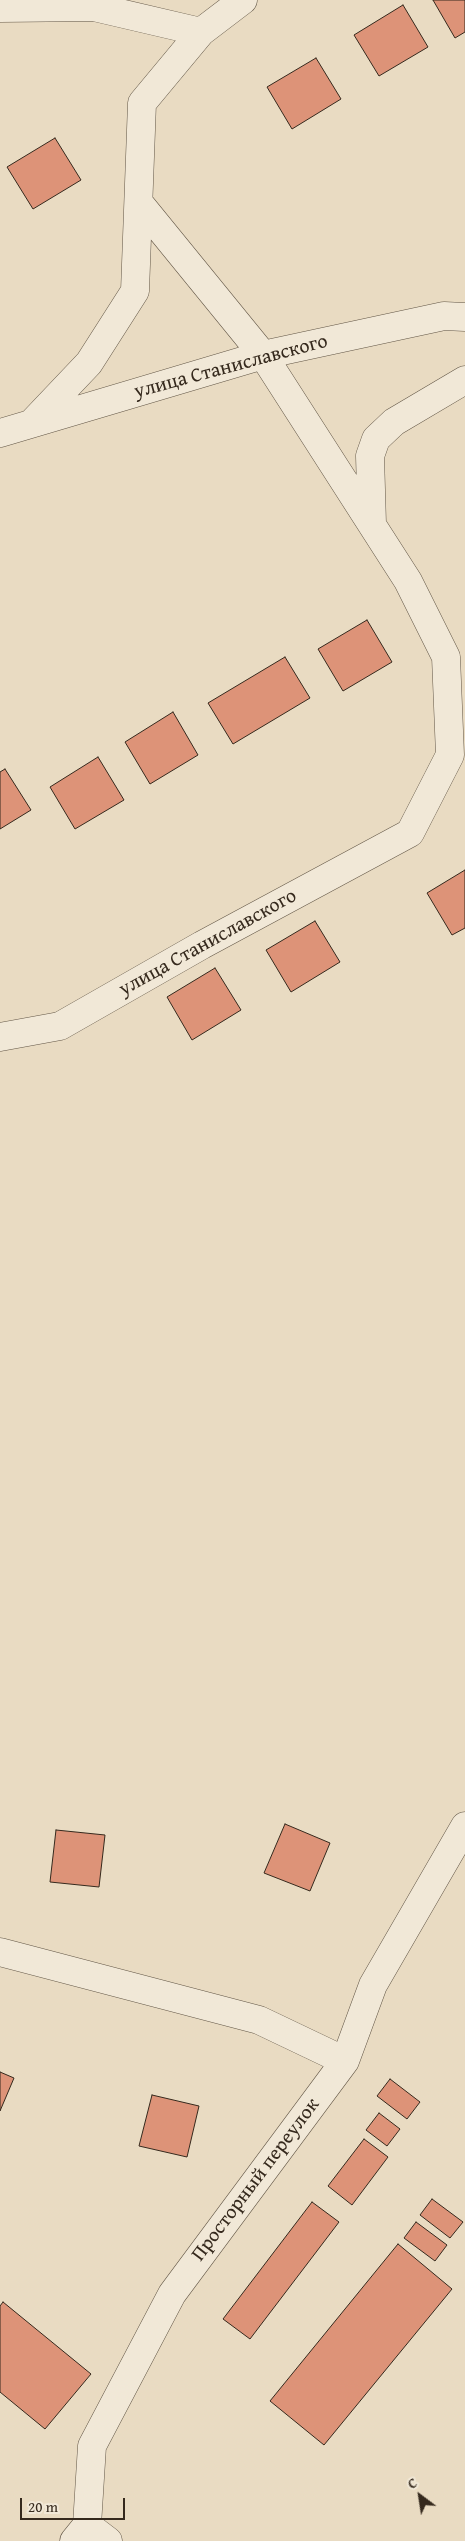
<!DOCTYPE html>
<html>
<head>
<meta charset="utf-8">
<style>
  body { margin:0 }
  #map { position:relative; width:465px; height:2541px; overflow:hidden; background:#e9dbc2; font-family:"Gentium Book Plus",serif }
  canvas { display:block }
  .north { position:absolute; left:395px; top:2471px; width:50px; height:50px; -webkit-text-stroke:4px #f1e8d7; paint-order:stroke; rotate:329deg; font-size:14px; font-weight:700; line-height:20px; text-align:center; color:#35291d }
  .north::after { content:''; display:block; margin:auto; width:18px; height:22px; background:#35291d; clip-path:polygon(50% 0,100% 100%,50% 72%,0 100%) }
  .scale { position:absolute; left:20px; top:2498px; width:105px; height:22px; box-sizing:border-box; border:2px solid #35291d; border-top:0; padding-left:6px; font-size:15px; line-height:18px; white-space:nowrap; color:#35291d; -webkit-text-stroke:4px #f1e8d7; paint-order:stroke }
</style>
</head>
<body>
<div id="map">
<canvas width="465" height="2541"></canvas>
<div class="north">С</div>
<div class="scale">20 m</div>
</div>
<script>
const ctx = document.querySelector('canvas').getContext('2d');
ctx.lineJoin = 'round';
function fill(path, color) { ctx.fillStyle = color; ctx.fill(path, 'evenodd'); }
const shape = rows => new Path2D(rows.map(r => 'M' + r).join(''));
function stroke(path, color, width, dash) { ctx.strokeStyle = color; ctx.lineWidth = width; ctx.lineCap = dash ? 'butt' : 'round'; ctx.setLineDash(dash || []); ctx.stroke(path); }
function write(font, color, halo, rows, align = 'center') {
  ctx.font = font + ' "Gentium Book Plus",serif'; ctx.lineWidth = 4.5; ctx.setLineDash([]); ctx.textBaseline = 'middle'; ctx.strokeStyle = halo; ctx.fillStyle = color; for (const [text, x, y, turn = 0] of rows) {
    ctx.save(); ctx.translate(x, y); ctx.rotate((+turn || 0) * Math.PI / 180); ctx.textAlign = isNaN(turn) ? turn : align; if (halo) ctx.strokeText(text, 0, 0); ctx.fillText(text, 0, 0); ctx.restore();
  }
}
const building = shape([
  [433,0,465,0,465,32,455,38,433,0],
  [403,5,428,47,379,76,354,35,403,5],
  [316,58,341,99,292,129,267,87,316,58],
  [55,138,81,180,33,209,7,167,55,138],
  [367,620,392,662,343,691,318,649,367,620],
  [285,657,310,698,233,744,208,703,285,657],
  [173,712,198,755,150,784,125,742,173,712],
  [98,757,124,800,75,829,50,787,98,757],
  [5,769,31,810,0,829,0,772,5,769],
  [465,870,465,928,452,935,427,893,465,870],
  [315,921,340,962,291,992,266,950,315,921],
  [215,968,241,1010,192,1040,167,997,215,968],
  [285,1824,330,1843,310,1891,264,1873,285,1824],
  [56,1830,105,1835,99,1887,50,1882,56,1830],
  [0,2072,14,2078,0,2111,0,2072],
  [390,2079,420,2102,407,2119,377,2096,390,2079],
  [152,2095,199,2106,187,2157,139,2146,152,2095],
  [379,2113,400,2129,387,2146,366,2130,379,2113],
  [364,2139,388,2157,352,2205,328,2186,364,2139],
  [432,2199,463,2222,450,2238,420,2215,432,2199],
  [312,2202,339,2222,250,2339,223,2319,312,2202],
  [416,2222,447,2245,435,2261,404,2238,416,2222],
  [398,2244,452,2289,324,2445,270,2401,398,2244],
  [3,2302,91,2374,45,2429,0,2392,0,2306,3,2302]
]);
fill(building, '#dd9378');
stroke(building, '#35291d', 1);
const minor = shape([
  [0,8,94,7,201,32,243,0],
  [33,422,89,363,135,291,142,103,201,32],
  [0,433,263,355,444,316,465,317],
  [372,524,370,456,376,439,394,422,465,380],
  [0,1037,60,1026,202,945,410,833,450,755,446,657,408,581,263,355,140,204],
  [0,1952,259,2020,345,2061],
  [87,2525,108,2541],
  [74,2541,87,2525,92,2446,172,2294,345,2061,373,1985,465,1826]
]);
stroke(minor, '#625646', 29);
stroke(minor, '#f1e8d7', 28);
write('20px', '#35291d', '#f1e8d7', [
  ["улица Станиславского",231,367,-15],
  ["улица Станиславского",208,943,-29],
  ["Просторный переулок",256,2180,-53]
]);
</script>
</body>
</html>
